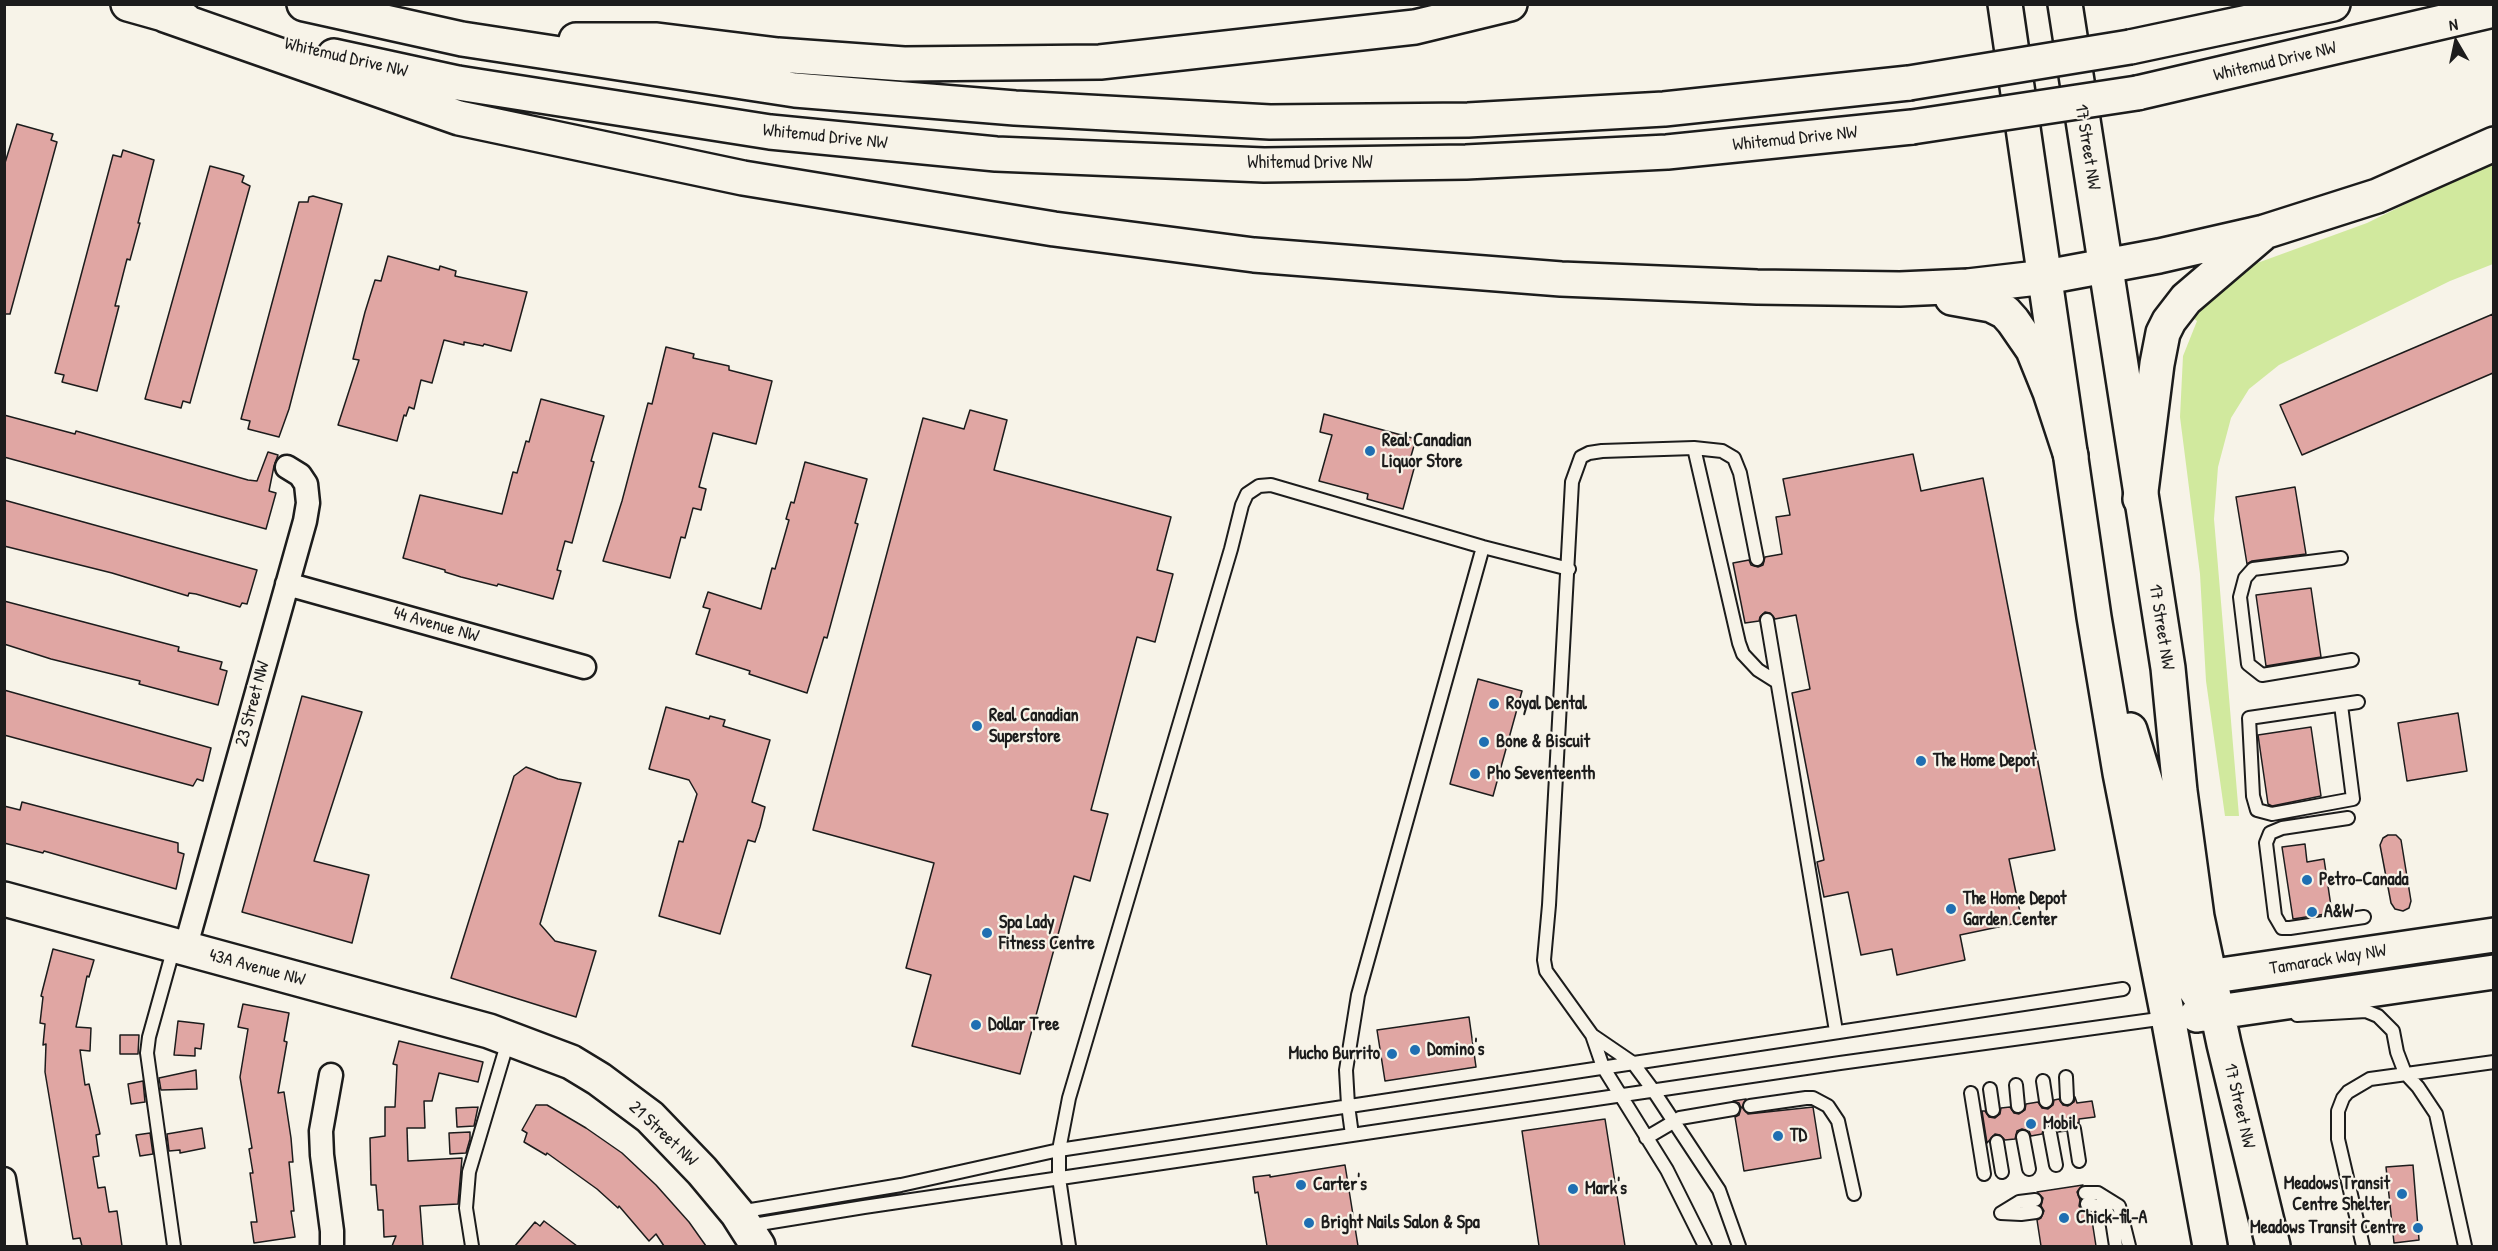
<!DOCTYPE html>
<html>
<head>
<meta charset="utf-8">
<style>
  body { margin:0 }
  #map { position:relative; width:2498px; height:1251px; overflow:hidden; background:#f7f3e8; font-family:"Patrick Hand",sans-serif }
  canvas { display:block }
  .frame { position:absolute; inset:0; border:6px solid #1c1c1c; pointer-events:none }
  .north { position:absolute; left:2426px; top:12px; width:60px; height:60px; -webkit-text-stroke:4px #f7f3e8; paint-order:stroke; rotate:351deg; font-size:16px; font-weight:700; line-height:24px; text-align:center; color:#1c1c1c }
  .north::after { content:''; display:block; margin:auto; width:21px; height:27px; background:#1c1c1c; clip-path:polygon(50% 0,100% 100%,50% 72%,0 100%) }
</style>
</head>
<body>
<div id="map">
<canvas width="2498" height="1251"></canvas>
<div class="frame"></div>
<div class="north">N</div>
</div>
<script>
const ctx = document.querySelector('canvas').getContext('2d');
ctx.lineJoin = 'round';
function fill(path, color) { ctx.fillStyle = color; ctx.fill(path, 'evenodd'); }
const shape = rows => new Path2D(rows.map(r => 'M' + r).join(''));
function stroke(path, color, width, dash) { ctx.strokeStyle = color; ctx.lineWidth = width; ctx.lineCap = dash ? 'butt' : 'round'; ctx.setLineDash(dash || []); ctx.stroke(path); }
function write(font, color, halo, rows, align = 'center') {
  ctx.font = font + ' "Patrick Hand",sans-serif'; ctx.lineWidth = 4.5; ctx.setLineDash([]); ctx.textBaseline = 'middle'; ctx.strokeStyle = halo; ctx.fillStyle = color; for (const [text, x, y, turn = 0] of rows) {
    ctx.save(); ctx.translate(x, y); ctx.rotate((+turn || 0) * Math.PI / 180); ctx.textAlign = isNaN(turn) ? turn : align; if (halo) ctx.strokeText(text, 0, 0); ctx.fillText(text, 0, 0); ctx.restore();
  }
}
fill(shape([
  [2493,161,2493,264,2450,281,2279,365,2249,389,2231,418,2218,467,2214,519,2239,816,2225,816,2206,681,2200,574,2180,417,2183,356,2197,321,2187,314,2238,270,2367,223]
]), '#d1e99e');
const building = shape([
  [17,124,53,134,51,140,57,142,10,314,4,314,4,166,17,124],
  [123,150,154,160,138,223,140,223,130,260,127,259,115,306,119,306,97,391,62,382,64,375,55,373,113,155,121,157,123,150],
  [210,166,240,174,244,176,242,182,250,186,190,403,183,401,181,408,145,399,210,166],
  [313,196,342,204,289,409,279,437,248,429,250,421,241,419,299,202,308,202,309,197,313,196],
  [388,256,439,270,440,266,456,271,455,276,527,292,511,351,484,344,483,346,464,342,464,345,444,340,432,383,421,380,414,409,409,407,406,416,404,415,397,441,338,425,359,360,353,359,365,312,375,280,381,281,388,256],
  [2493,314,2493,373,2302,455,2280,405,2493,314],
  [666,347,694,354,693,358,729,366,729,370,772,381,756,444,713,433,699,487,706,489,701,510,693,508,685,538,681,537,670,578,603,561,622,501,648,403,652,404,666,347],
  [541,399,604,416,591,461,594,462,572,543,565,541,557,570,561,571,553,599,498,584,497,586,461,577,445,572,445,570,403,558,420,495,502,514,513,472,517,473,526,441,529,442,541,399],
  [970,410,1007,420,994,470,1171,517,1157,570,1173,574,1155,642,1137,637,1091,810,1108,814,1099,847,1090,881,1074,876,1020,1074,912,1046,931,975,906,968,934,863,813,830,923,418,964,429,970,410],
  [1324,414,1416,439,1409,463,1415,465,1403,509,1367,499,1368,494,1319,481,1332,435,1320,432,1324,414],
  [4,415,75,434,76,431,248,480,257,481,268,452,278,455,274,466,269,491,276,493,266,529,4,457,4,415],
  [1913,454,1921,491,1983,478,2055,850,2009,859,2022,922,1960,935,1965,960,1897,975,1892,949,1861,955,1848,892,1824,897,1817,862,1824,860,1792,693,1810,689,1796,615,1775,619,1770,613,1765,612,1760,617,1759,621,1745,623,1733,563,1749,560,1751,565,1758,567,1763,565,1765,557,1782,554,1776,517,1790,515,1783,479,1913,454],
  [805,462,867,479,855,523,858,524,836,605,827,638,824,637,807,693,749,674,750,671,696,654,710,609,703,607,708,592,761,609,772,568,775,569,789,520,786,519,791,502,794,503,805,462],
  [2295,487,2306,554,2252,561,2247,564,2236,497,2295,487],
  [4,500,257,570,247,604,242,603,240,607,196,594,189,593,188,596,112,573,4,546,4,500],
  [2311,588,2321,657,2266,666,2256,595,2311,588],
  [4,601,179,647,178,651,222,662,220,669,227,671,218,705,139,684,140,681,51,659,4,644,4,601],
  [1478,679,1522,691,1493,796,1450,784,1478,679],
  [4,690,211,748,203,781,197,779,193,786,4,735,4,690],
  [302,696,362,712,314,861,369,875,352,943,242,912,302,696],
  [666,707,709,719,710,716,725,720,723,726,770,740,752,802,765,807,760,827,755,842,748,840,720,934,659,916,679,841,683,842,697,794,689,780,649,769,666,707],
  [2458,713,2467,771,2407,781,2398,723,2458,713],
  [2311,727,2321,796,2272,806,2268,804,2258,735,2311,727],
  [526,767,558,779,581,783,540,924,555,941,596,951,576,1017,451,978,514,776,526,767],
  [22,802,178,843,178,852,184,854,176,889,44,851,43,853,4,843,4,806,20,810,22,802],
  [2388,835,2396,835,2401,840,2411,901,2409,908,2403,911,2395,909,2391,903,2380,845,2383,838,2388,835],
  [2305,844,2307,862,2324,859,2332,913,2293,919,2282,847,2305,844],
  [53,949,94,960,89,977,87,976,76,1027,91,1028,90,1051,80,1050,85,1085,89,1084,100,1134,96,1135,99,1156,93,1157,98,1188,105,1187,109,1212,117,1211,122,1246,82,1246,80,1238,73,1239,45,1072,46,1044,43,1045,45,1024,40,1023,43,997,41,996,53,949],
  [243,1004,289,1013,284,1041,287,1042,278,1093,284,1092,291,1138,293,1162,289,1162,294,1211,291,1211,295,1237,254,1243,251,1222,257,1222,250,1173,253,1173,249,1149,252,1148,240,1077,248,1029,238,1027,243,1004],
  [1469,1017,1476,1067,1385,1081,1377,1030,1469,1017],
  [178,1021,204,1024,201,1049,195,1048,195,1056,174,1055,178,1021],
  [120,1035,139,1035,138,1054,120,1054,120,1035],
  [399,1041,483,1062,478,1082,439,1073,432,1101,424,1101,425,1128,407,1128,408,1161,462,1158,458,1204,420,1206,423,1246,392,1246,396,1236,384,1237,383,1210,378,1210,376,1185,371,1185,370,1138,385,1136,385,1107,395,1107,397,1065,393,1064,399,1041],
  [196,1070,197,1089,161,1090,159,1078,196,1070],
  [143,1081,145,1102,131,1104,128,1084,143,1081],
  [2075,1097,2077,1103,2092,1101,2095,1117,2079,1119,2079,1123,2069,1122,2066,1131,2058,1132,2056,1127,2049,1125,2044,1127,2042,1134,2031,1136,2029,1131,2022,1129,2017,1131,2015,1139,2005,1140,2000,1135,1995,1134,1987,1143,1982,1111,1985,1111,1989,1117,1995,1118,2000,1114,2001,1108,2010,1107,2014,1113,2019,1114,2025,1110,2026,1104,2038,1102,2042,1108,2048,1109,2053,1105,2054,1100,2059,1099,2063,1105,2068,1106,2074,1102,2075,1097],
  [1746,1099,1742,1107,1748,1114,1813,1107,1821,1158,1744,1171,1735,1117,1739,1115,1741,1108,1739,1103,1733,1101,1746,1099],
  [536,1105,547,1105,586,1128,622,1153,656,1185,689,1222,706,1246,664,1246,656,1234,649,1241,619,1206,618,1208,597,1189,547,1153,546,1155,524,1142,527,1133,522,1130,536,1105],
  [478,1107,474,1126,457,1127,456,1108,478,1107],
  [1605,1119,1625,1246,1539,1246,1522,1131,1605,1119],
  [202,1128,205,1148,180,1153,180,1150,169,1151,167,1134,202,1128],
  [470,1132,470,1139,466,1153,450,1154,449,1133,470,1132],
  [150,1133,153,1154,140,1156,136,1135,150,1133],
  [1345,1165,1358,1246,1267,1246,1258,1192,1255,1193,1253,1177,1270,1175,1270,1177,1345,1165],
  [2413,1165,2419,1240,2394,1243,2386,1167,2413,1165],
  [2083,1185,2077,1192,2080,1200,2079,1206,2088,1215,2091,1214,2096,1246,2041,1246,2037,1220,2041,1218,2044,1211,2041,1206,2043,1198,2037,1192,2083,1185],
  [544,1221,577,1246,515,1246,535,1222,540,1226,544,1221]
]);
fill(building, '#e0a6a3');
stroke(building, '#1c1c1c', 1.5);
const lane = shape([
  [1694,448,1739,643,1743,654,1758,670,1777,682],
  [2341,558,2253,569,2245,578,2240,597,2248,664,2262,675,2352,660],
  [1767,620,1836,1031],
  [2341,705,2353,799,2272,814,2257,810,2253,796,2249,718,2358,702],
  [2348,818,2282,828,2270,833,2266,843,2275,916,2282,928,2290,928,2364,917],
  [174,947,149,1037,147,1053,174,1246],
  [2297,1015,2366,1011,2378,1016,2393,1031,2397,1052,2405,1073,2418,1087,2436,1114,2465,1246],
  [1592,1035,1633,1063,1653,1090,1719,1190,1739,1246],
  [2066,1077,2067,1098],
  [2043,1081,2046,1101],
  [2016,1085,2018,1106],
  [1990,1089,1993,1110],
  [1971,1093,1984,1174],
  [1750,1106,1806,1098,1813,1098,1828,1106,1838,1121,1854,1194],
  [2074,1129,2079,1161],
  [2050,1133,2056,1165],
  [1352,1135,1348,1105,1346,1070,1358,995,1483,547],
  [2023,1137,2029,1169],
  [1646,1138,1680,1118,1733,1109],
  [1997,1142,2002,1172],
  [2085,1193,2098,1193,2119,1206,2129,1246],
  [2087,1204,2099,1206,2107,1212,2112,1220,2116,1246],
  [739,1212,901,1185,1059,1150,2123,989],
  [2001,1213,2019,1202,2035,1200],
  [2001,1213,2021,1214,2036,1212],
  [747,1226,864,1207,1840,1063,2166,1018],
  [472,1246,466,1208,469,1172,508,1041],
  [1069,1246,1059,1178,1059,1150,1069,1098,1231,549,1242,505,1247,494,1259,486,1271,485,1483,547,1569,569],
  [1705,1246,1667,1170,1603,1067,1592,1035,1546,971,1544,960,1549,905,1572,482,1581,457,1589,453,1602,451,1694,448,1722,451,1734,458,1740,473,1757,559],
  [2363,1246,2338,1139,2338,1111,2343,1098,2348,1092,2370,1079,2494,1062]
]);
const street = shape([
  [287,584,584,667],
  [185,949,305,521,308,503,306,484,300,475,287,467],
  [331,1075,321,1131,322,1155,332,1231,332,1246],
  [4,1179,15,1246]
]);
const secondary = shape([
  [2005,4,2094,617,2120,773,2168,1017,2210,1246],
  [2065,4,2168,668,2180,791,2197,917,2224,1044,2273,1246],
  [2130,730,2146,783,2181,953,2189,980,2199,995],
  [4,899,489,1031,571,1062,599,1079,650,1117,702,1171,737,1213,758,1246],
  [2187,980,2494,935],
  [2197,1015,2494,972]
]);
const highway = shape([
  [128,4,185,20],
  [304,4,462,39,795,90,1015,108,1270,122,1468,120,1664,109,1909,83],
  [165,15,459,118,743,178,1054,229,1254,255,1561,279,1757,287,1900,289,1968,286,2046,277,2159,256,2264,232,2377,196,2494,144],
  [576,40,657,40,778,55,904,64,1100,62,1415,27,1510,4],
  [2130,47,2333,4],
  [334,56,458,83,770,132,996,154,1264,165,1466,162,1667,152,1912,127],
  [2137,93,2494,10],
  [1952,298,1991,305,2005,312,2013,321,2033,350,2050,392,2071,456],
  [2140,499,2157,364,2163,333,2169,321,2186,299,2261,235]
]);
stroke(lane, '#1c1c1c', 16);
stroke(street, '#1c1c1c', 27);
stroke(secondary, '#1c1c1c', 38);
stroke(highway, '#1c1c1c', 38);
stroke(lane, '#f7f3e8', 12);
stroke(street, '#f7f3e8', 22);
stroke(secondary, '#f7f3e8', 33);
stroke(highway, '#f7f3e8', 33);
const highwayBridge = shape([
  [1909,83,2130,47],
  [1912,127,2137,93]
]);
stroke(highwayBridge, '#1c1c1c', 38, []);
stroke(highwayBridge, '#f7f3e8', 33);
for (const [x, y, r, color] of [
  [1370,451,6,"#1f6fb2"],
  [1494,704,6,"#1f6fb2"],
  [977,726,6,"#1f6fb2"],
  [1484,742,6,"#1f6fb2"],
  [1921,761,6,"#1f6fb2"],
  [1475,774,6,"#1f6fb2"],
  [2307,880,6,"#1f6fb2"],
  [1951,909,6,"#1f6fb2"],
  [2312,912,6,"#1f6fb2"],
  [987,933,6,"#1f6fb2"],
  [976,1025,6,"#1f6fb2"],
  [1415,1050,6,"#1f6fb2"],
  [1392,1054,6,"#1f6fb2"],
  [2031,1124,6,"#1f6fb2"],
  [1778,1136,6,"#1f6fb2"],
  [1301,1185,6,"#1f6fb2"],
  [1573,1189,6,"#1f6fb2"],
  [2402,1194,6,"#1f6fb2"],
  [2064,1218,6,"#1f6fb2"],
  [1309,1223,6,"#1f6fb2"],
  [2418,1228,6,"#1f6fb2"]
]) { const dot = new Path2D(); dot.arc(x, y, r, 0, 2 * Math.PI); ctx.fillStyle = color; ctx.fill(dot); stroke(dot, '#f7f3e8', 2); }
write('18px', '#1c1c1c', '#f7f3e8', [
  ["Whitemud Drive NW",346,58,13],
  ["Whitemud Drive NW",2275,62,-13],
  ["Whitemud Drive NW",825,137,6],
  ["Whitemud Drive NW",1795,139,-6],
  ["17 Street NW",2087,147,81],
  ["Whitemud Drive NW",1310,163],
  ["44 Avenue NW",436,625,16],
  ["17 Street NW",2161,627,81],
  ["23 Street NW",253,704,-75],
  ["Tamarack Way NW",2328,960,-9],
  ["43A Avenue NW",257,968,15],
  ["17 Street NW",2239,1106,77],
  ["21 Street NW",663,1134,43]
]);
write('bold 18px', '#1c1c1c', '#f7f3e8', [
  ["Real Canadian",1382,441],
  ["Liquor Store",1382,462],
  ["Royal Dental",1506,704],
  ["Real Canadian",989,716],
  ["Superstore",989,737],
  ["Bone & Biscuit",1496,742],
  ["The Home Depot",1933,761],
  ["Pho Seventeenth",1487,774],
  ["Petro-Canada",2319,880],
  ["The Home Depot",1963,899],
  ["Garden Center",1963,920],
  ["A&W",2324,912],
  ["Spa Lady",999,923],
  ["Fitness Centre",999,944],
  ["Dollar Tree",988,1025],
  ["Domino's",1427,1050],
  ["Mucho Burrito",1380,1054,"right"],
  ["Mobil",2043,1124],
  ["TD",1790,1136],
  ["Meadows Transit",2390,1184,"right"],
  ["Centre Shelter",2390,1205,"right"],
  ["Carter's",1313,1185],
  ["Mark's",1585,1189],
  ["Chick-fil-A",2076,1218],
  ["Bright Nails Salon & Spa",1321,1223],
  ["Meadows Transit Centre",2406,1228,"right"]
], 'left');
</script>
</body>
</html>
